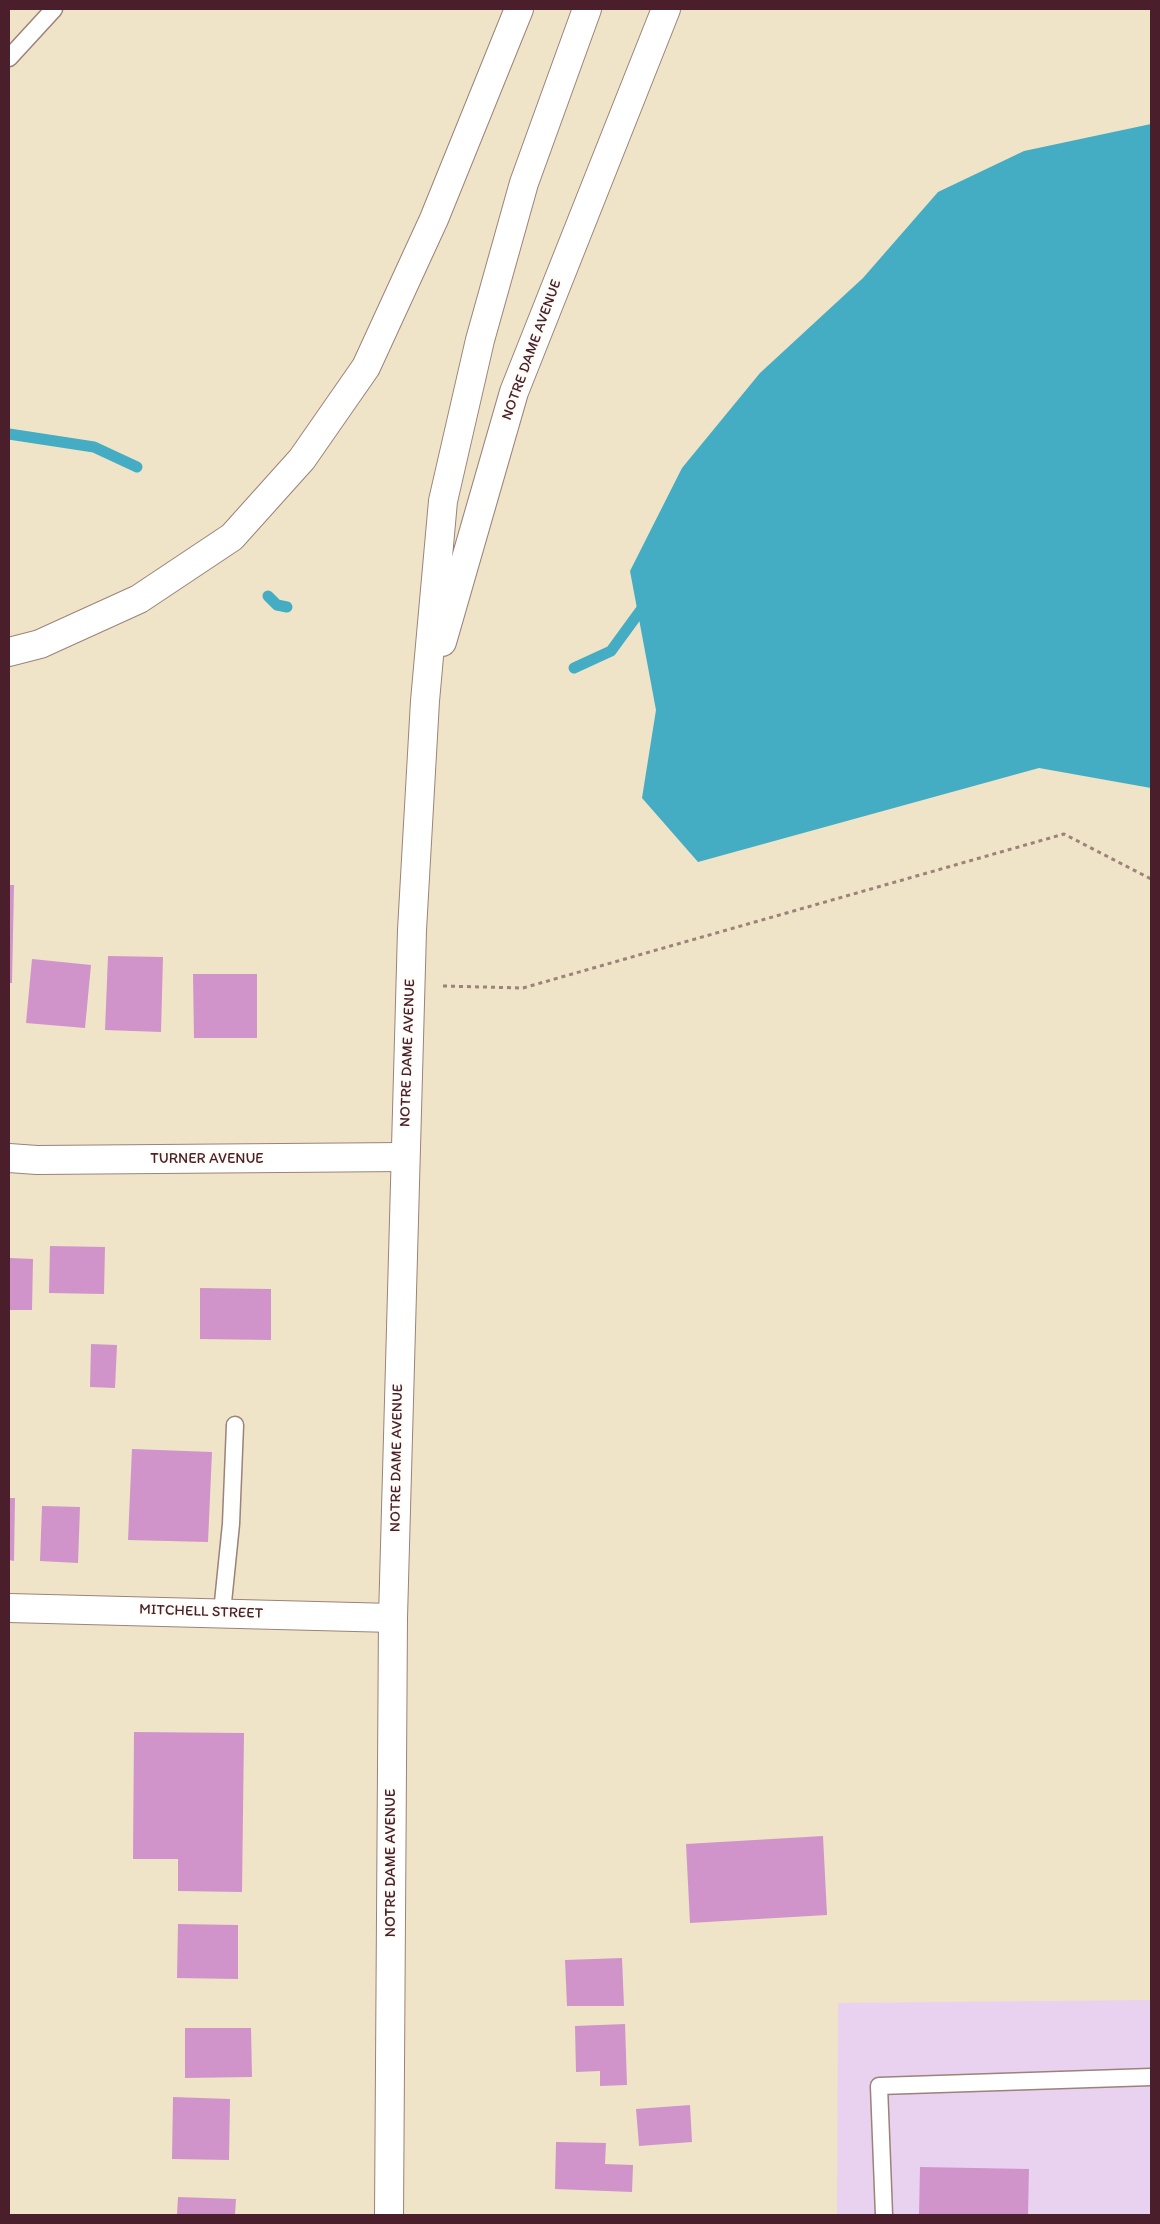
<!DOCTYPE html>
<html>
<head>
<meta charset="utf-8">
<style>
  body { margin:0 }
  #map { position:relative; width:1160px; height:2224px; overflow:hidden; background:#efe4c7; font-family:Itim,sans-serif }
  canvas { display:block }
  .frame { position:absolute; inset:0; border:10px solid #4a1f2b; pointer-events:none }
</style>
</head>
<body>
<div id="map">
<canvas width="1160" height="2224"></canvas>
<div class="frame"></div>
</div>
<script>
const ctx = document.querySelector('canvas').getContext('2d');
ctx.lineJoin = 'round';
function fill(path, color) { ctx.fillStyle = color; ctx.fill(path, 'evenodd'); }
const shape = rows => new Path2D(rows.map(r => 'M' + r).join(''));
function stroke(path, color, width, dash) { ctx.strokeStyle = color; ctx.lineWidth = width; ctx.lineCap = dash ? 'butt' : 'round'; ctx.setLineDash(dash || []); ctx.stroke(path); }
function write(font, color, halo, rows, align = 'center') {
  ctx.font = font + ' Itim,sans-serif'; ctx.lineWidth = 4.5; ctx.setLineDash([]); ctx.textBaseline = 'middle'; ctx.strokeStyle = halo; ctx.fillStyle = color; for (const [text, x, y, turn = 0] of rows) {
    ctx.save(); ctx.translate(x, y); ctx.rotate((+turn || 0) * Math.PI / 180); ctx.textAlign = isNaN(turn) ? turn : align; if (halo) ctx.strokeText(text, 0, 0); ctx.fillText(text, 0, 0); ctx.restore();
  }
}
fill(shape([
  [1151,2000,1151,2215,837,2215,838,2003]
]), '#e8d2ef');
fill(shape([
  [1151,124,1151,788,1039,768,698,862,642,798,656,710,630,571,682,468,760,373,863,278,938,192,1024,151]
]), '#44acc3');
stroke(shape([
  [9,434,94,447,137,467],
  [268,596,277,605,287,607],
  [574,668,611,651,646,603]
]), '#44acc3', 11);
fill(shape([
  [9,885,14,885,12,983,9,983],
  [108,956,163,957,161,1032,105,1030],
  [32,959,91,965,85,1028,26,1023],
  [193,974,257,974,257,1038,194,1038],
  [50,1246,105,1247,104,1294,49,1293],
  [9,1258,33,1259,32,1310,9,1310],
  [200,1288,271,1289,271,1340,200,1339],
  [91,1344,117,1345,115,1388,90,1387],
  [132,1449,212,1452,208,1542,128,1540],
  [9,1498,15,1498,14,1561,9,1560],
  [42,1506,80,1507,78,1563,40,1561],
  [134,1732,244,1733,242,1892,178,1891,178,1859,133,1859],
  [823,1836,827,1915,690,1923,686,1844],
  [178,1924,238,1925,238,1979,177,1978],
  [622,1958,624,2006,567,2006,565,1960],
  [625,2024,627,2085,600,2086,600,2071,576,2072,575,2026],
  [185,2028,251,2028,252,2077,185,2078],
  [173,2097,230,2099,229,2160,172,2159],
  [690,2105,692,2142,639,2146,636,2109],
  [556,2142,606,2143,605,2164,633,2165,632,2192,555,2189],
  [920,2167,1029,2169,1028,2215,919,2215],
  [178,2197,236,2199,235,2215,177,2215]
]), '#d094cb');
const lane = shape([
  [9,58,54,9],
  [222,1612,231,1524,235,1425],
  [884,2215,879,2086,1151,2077]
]);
const street = shape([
  [9,1158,37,1160,404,1157],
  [9,1608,393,1618]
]);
const secondary = shape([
  [442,642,514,392,666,9],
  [389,2215,393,1618,412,930,425,701,443,501,480,340,524,183,587,9]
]);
const highway = shape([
  [9,652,40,644,139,599,232,537,302,459,366,367,434,219,519,9]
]);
stroke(lane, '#9c8279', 19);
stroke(street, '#9c8279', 30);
stroke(secondary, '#9c8279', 30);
stroke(highway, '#9c8279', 30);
stroke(shape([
  [443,986,523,988,1064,834,1151,879]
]), '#9c8279', 3, [4, 4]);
stroke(lane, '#fff', 16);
stroke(street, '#fff', 28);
stroke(secondary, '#fff', 28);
stroke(highway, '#fff', 28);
write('15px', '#4a1f2b', '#fdfcf7', [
  ["NOTRE DAME AVENUE",532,350,-70],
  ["NOTRE DAME AVENUE",408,1053,-88],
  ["TURNER AVENUE",207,1159],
  ["NOTRE DAME AVENUE",397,1458,-89],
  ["MITCHELL STREET",201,1612,2],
  ["NOTRE DAME AVENUE",391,1863,-90]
]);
</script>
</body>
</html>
